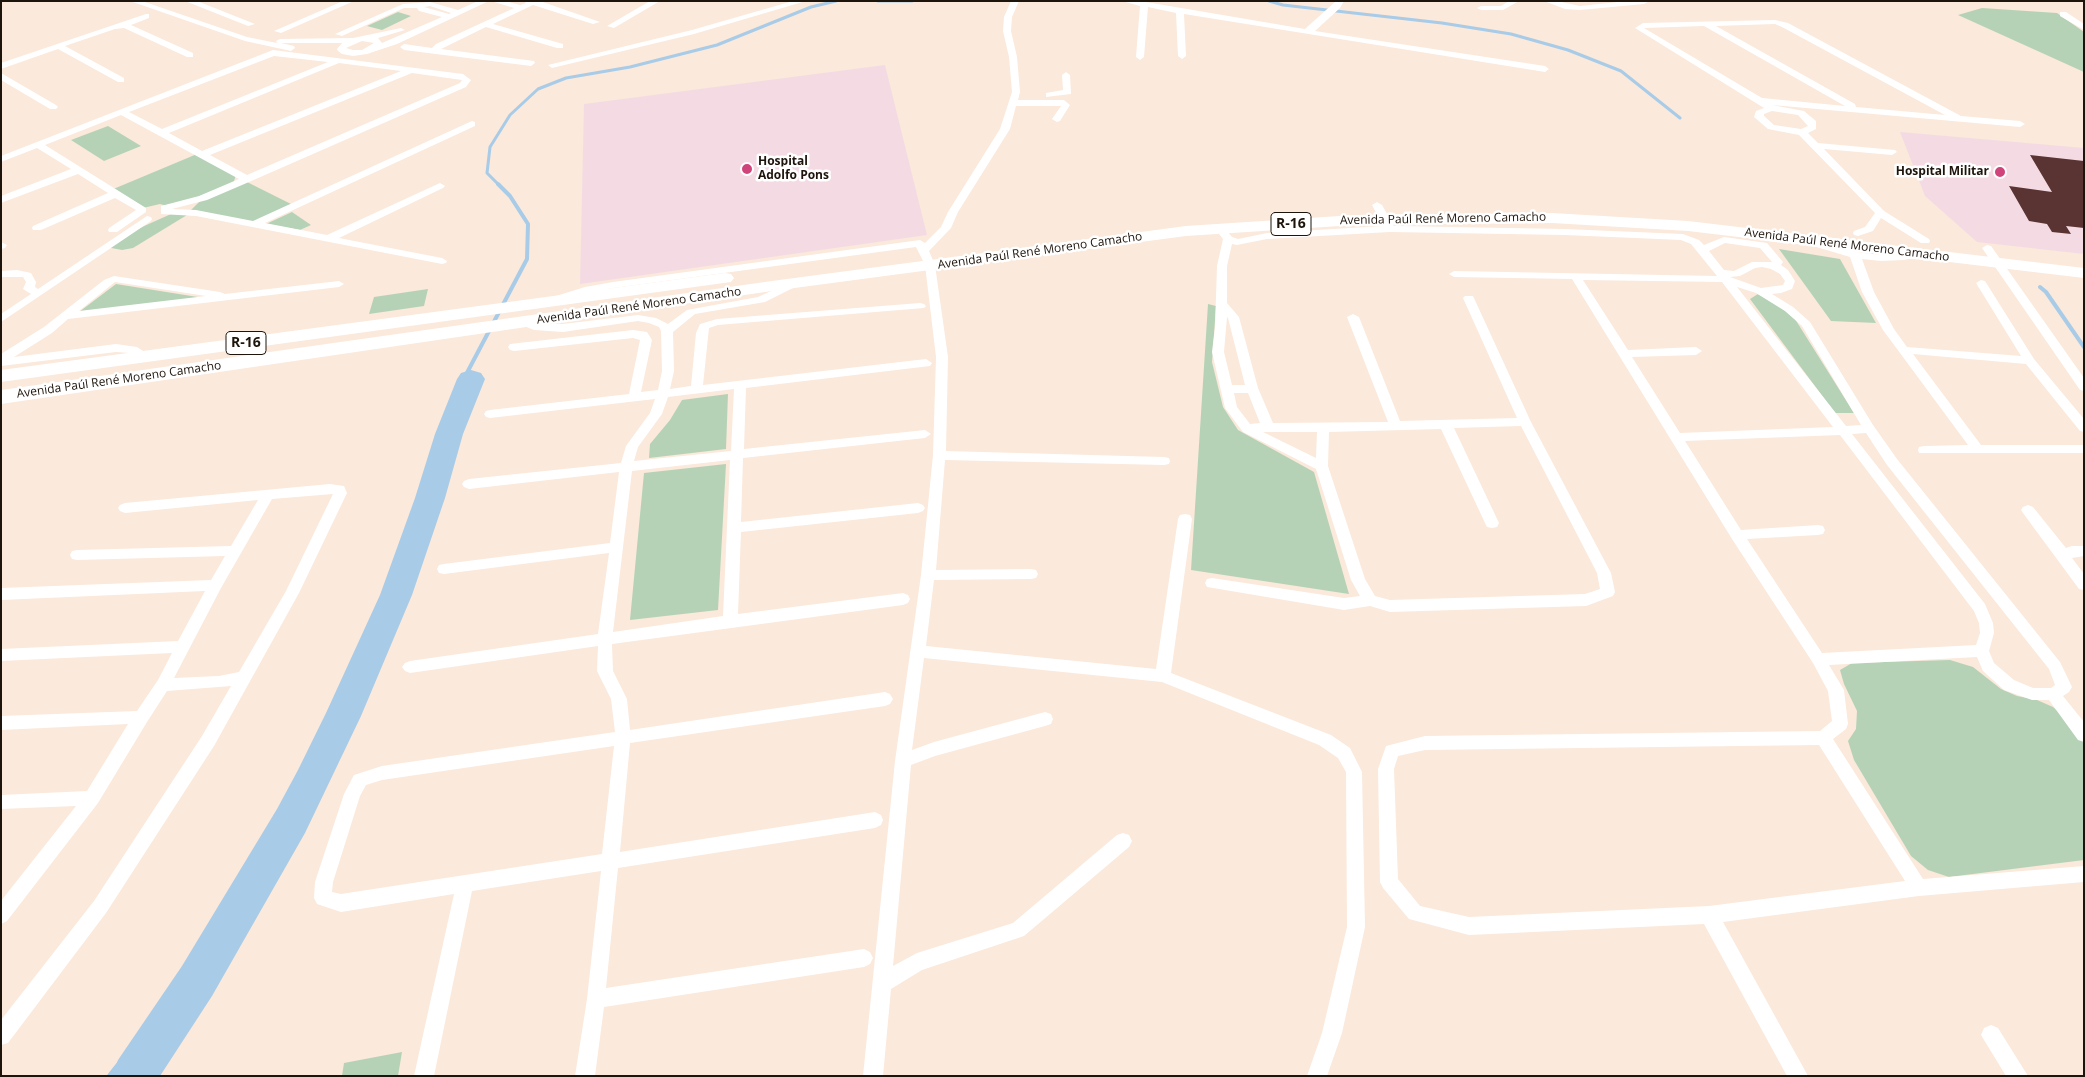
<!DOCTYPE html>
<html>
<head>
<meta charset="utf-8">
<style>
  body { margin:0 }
  #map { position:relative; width:2085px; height:1077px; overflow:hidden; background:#fbe9db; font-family:"Open Sans",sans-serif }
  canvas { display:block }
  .frame { position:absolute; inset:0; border:2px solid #1d140b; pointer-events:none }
</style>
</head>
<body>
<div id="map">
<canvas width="2085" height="1077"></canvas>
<div class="frame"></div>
</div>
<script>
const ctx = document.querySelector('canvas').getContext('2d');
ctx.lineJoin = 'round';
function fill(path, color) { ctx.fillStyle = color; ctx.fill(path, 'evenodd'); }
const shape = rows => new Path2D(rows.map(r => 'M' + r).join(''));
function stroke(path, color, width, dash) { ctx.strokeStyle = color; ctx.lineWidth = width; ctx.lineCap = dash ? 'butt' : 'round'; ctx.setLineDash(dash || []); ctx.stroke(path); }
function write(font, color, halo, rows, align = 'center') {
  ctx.font = font + ' "Open Sans",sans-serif'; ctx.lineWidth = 5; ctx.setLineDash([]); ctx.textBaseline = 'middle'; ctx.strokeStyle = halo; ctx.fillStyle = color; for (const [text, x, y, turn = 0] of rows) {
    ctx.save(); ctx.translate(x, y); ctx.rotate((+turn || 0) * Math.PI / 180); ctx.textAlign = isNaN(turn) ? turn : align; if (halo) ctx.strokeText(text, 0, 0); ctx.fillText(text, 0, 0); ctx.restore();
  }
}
fill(shape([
  [885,65,927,235,580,284,584,104],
  [1900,132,2084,148,2084,254,1977,242,1925,196]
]), '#f4dbe3');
fill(shape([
  [1982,8,2057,13,2084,32,2084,72,1958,15],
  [398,12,411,16,382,30,367,26],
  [108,126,141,146,104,161,71,140],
  [197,154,236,175,233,184,202,197,167,206,160,204,143,208,111,190],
  [247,182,293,205,251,224,190,211,200,201],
  [292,212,311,225,300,230,266,224],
  [171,214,187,215,133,248,122,250,106,247,122,236],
  [1779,249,1840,259,1876,323,1831,321],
  [116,284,204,298,79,312],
  [428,289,424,306,369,314,374,297],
  [1758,294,1782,308,1795,319,1854,413,1835,413,1750,299],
  [1208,304,1216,306,1212,362,1223,407,1238,430,1314,472,1349,594,1191,570],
  [728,394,726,449,649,458,650,444,670,420,682,400],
  [726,464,718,610,630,620,644,473],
  [1950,660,1973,667,2001,689,2017,696,2037,700,2053,707,2067,719,2084,742,2084,860,1949,877,1928,870,1911,856,1854,760,1848,741,1856,729,1857,711,1844,684,1840,670,1852,663],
  [402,1052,398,1076,342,1076,344,1063]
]), '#b5d2b7');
stroke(shape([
  [878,1,912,1],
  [1269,1,1283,5,1442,23,1511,34,1568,50,1621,71,1680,118],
  [499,185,487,173,490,147,510,115,538,89,566,78,630,67,717,45,811,7,836,1]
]), '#a8cbe7', 3);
stroke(shape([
  [2040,287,2046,292,2084,347],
  [446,418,450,405,527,259,528,224,510,196,498,184]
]), '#a8cbe7', 4);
stroke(shape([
  [335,710,387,594,446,416]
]), '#a8cbe7', 5);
stroke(shape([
  [110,1076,160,1013,318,747,335,709]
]), '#a8cbe7', 6);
fill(shape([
  [471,370,481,373,485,379,463,434,445,498,412,595,361,716,305,833,212,996,160,1076,112,1076,118,1060,182,966,277,809,298,770,326,713,380,595,415,498,435,434,457,379,461,373,471,370]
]), '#a8cbe7');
fill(shape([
  [2030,155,2084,161,2084,228,2066,226,2071,234,2052,232,2047,224,2029,221,2009,186,2052,192]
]), '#593433');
fill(shape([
  [130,1,142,1,247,37,277,43,276,41,280,39,353,38,401,28,405,30,378,38,382,43,442,17,419,11,417,8,404,8,342,36,335,34,403,4,430,2,458,10,478,1,489,1,397,44,367,54,353,56,342,54,338,51,337,49,342,43,281,43,294,46,295,48,291,51,245,41,130,1],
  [430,6,451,13,449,14,424,7,430,6],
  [362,41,374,43,362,50,353,50,346,48,362,41],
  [185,1,197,1,255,24,248,26,185,1],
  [343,1,354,1,281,33,274,31,343,1],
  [491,1,505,1,520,5,526,3,524,1,540,1,600,22,593,24,533,5,493,24,563,44,563,48,557,48,486,27,441,49,534,61,535,63,531,66,404,50,400,47,404,44,432,48,436,44,514,8,491,1],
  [650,1,660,1,614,28,607,26,650,1],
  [793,1,806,1,694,34,552,68,548,65,692,30,793,1],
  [1011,1,1019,1,1012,17,1011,31,1017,57,1020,92,1018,100,1064,100,1070,105,1060,121,1057,122,1052,119,1061,106,1016,106,1010,129,958,212,951,228,929,251,935,265,948,357,946,451,1164,457,1169,458,1170,461,1169,464,1164,465,945,460,936,570,1031,569,1036,570,1038,574,1036,578,1031,579,934,580,926,646,1156,669,1178,519,1180,515,1185,514,1190,515,1192,519,1171,673,1331,735,1350,748,1362,772,1365,927,1342,1033,1327,1076,1307,1076,1322,1033,1347,927,1346,772,1338,758,1319,745,1162,682,924,658,912,750,934,742,1045,712,1051,714,1053,719,1051,724,1045,726,935,756,911,765,893,966,917,953,1013,923,1117,835,1123,833,1129,835,1132,841,1129,847,1024,936,922,970,891,989,883,1076,863,1076,895,761,921,575,933,455,936,357,925,265,916,247,613,288,591,292,560,301,554,298,556,296,585,287,613,282,920,240,925,243,941,227,948,212,1000,129,1012,92,1009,57,1003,31,1004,17,1011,1],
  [1122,1,1140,1,1305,29,1336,1,1344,1,1340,8,1315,31,1545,66,1549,69,1545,72,1184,14,1186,56,1182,59,1178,56,1176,13,1148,7,1144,57,1140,60,1136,57,1140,6,1122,1],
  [1509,1,1519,1,1503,10,1481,10,1477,8,1481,6,1501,6,1509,1],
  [1544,1,1557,1,1580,6,1627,1,1648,2,1644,4,1580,10,1565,9,1544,1],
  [2060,12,2066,12,2084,24,2084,30,2060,16,2060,12],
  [146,14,149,14,149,18,131,25,193,53,193,57,187,57,124,28,115,29,65,46,124,78,124,82,118,82,58,49,1,69,1,63,146,14],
  [1775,20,1788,23,1961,116,2020,121,2025,124,2020,127,1772,105,1804,111,1816,121,1816,129,1808,133,1818,143,1895,150,1897,152,1892,155,1824,149,1884,211,1929,239,1930,241,1929,243,1921,243,1881,218,1873,231,1858,236,1854,235,1853,233,1854,231,1865,227,1875,213,1799,135,1768,129,1754,117,1756,111,1764,108,1635,28,1643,23,1775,20],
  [1775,24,1782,27,1945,115,1856,107,1855,104,1716,26,1775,24],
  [1704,26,1845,106,1762,98,1644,28,1704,26],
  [1772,111,1798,115,1808,126,1801,129,1774,125,1764,116,1764,114,1772,111],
  [273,50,463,74,471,80,466,87,249,182,207,200,172,209,196,210,253,221,472,121,475,122,475,126,265,223,327,235,440,183,445,186,443,188,339,238,442,258,447,261,446,263,442,264,196,216,161,214,161,206,199,196,239,179,121,115,45,145,146,208,146,212,117,232,109,232,108,230,109,228,136,210,115,198,41,230,33,230,32,228,33,226,108,193,78,174,1,203,1,196,71,169,37,148,1,162,1,156,273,50],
  [274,56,328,62,162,129,129,112,274,56],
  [339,63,401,71,202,151,169,133,339,63],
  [412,73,462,80,460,83,247,175,210,155,412,73],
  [1066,72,1070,75,1071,94,1046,97,1046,93,1063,90,1062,75,1066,72],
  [1,73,56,105,58,107,56,109,50,109,1,80,1,73],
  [1377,202,1382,205,1394,226,1565,229,1683,234,1699,240,1704,245,1724,237,1767,243,1783,262,1781,265,1788,270,1795,281,1792,289,1781,293,1772,294,1793,307,1810,322,1873,425,1897,459,2060,662,2072,687,2069,692,2063,696,2084,722,2084,742,2078,740,2049,700,2032,700,2004,690,1983,671,1977,657,1829,665,1844,690,1848,724,1846,729,1833,739,1923,879,2084,866,2084,882,1919,896,1723,922,1808,1076,1787,1076,1704,924,1469,935,1409,919,1383,888,1380,882,1378,769,1386,746,1425,736,1820,731,1832,721,1828,691,1813,663,1732,539,1572,279,1454,277,1449,274,1454,271,1717,276,1691,244,1681,240,1565,235,1390,232,1267,239,1237,245,1232,244,1227,266,1227,303,1239,317,1258,388,1273,423,1388,422,1347,317,1353,314,1359,317,1400,421,1517,418,1463,298,1465,296,1473,296,1531,422,1611,573,1615,592,1613,596,1586,606,1390,612,1370,606,1344,610,1207,587,1205,583,1207,579,1212,578,1344,598,1360,596,1351,580,1316,469,1243,432,1225,408,1212,352,1215,328,1217,266,1223,239,1214,228,1215,226,1223,226,1232,237,1238,239,1267,233,1383,226,1372,205,1377,202],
  [1725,243,1760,248,1772,262,1752,262,1734,271,1724,270,1709,251,1725,243],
  [1762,267,1771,269,1780,274,1785,281,1783,285,1761,288,1730,277,1740,276,1755,268,1762,267],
  [1583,280,1722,282,1833,427,1680,433,1632,357,1696,355,1702,351,1696,347,1628,350,1583,280],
  [1737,287,1756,293,1785,311,1802,326,1861,425,1846,426,1737,287],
  [1227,317,1228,318,1245,385,1232,385,1224,352,1227,317],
  [1234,393,1248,393,1260,423,1250,424,1237,407,1234,393],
  [1521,426,1597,573,1600,589,1585,594,1390,600,1375,596,1365,579,1328,466,1329,432,1441,429,1485,523,1487,527,1492,528,1497,527,1499,523,1454,428,1521,426],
  [1263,432,1317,432,1316,458,1263,432],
  [1866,433,1887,465,2049,669,2055,685,2051,688,2033,688,2014,680,1994,663,1989,651,1994,633,1993,623,1985,604,1852,434,1866,433],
  [1840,435,1974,611,1979,623,1980,633,1976,645,1822,653,1747,539,1818,535,1823,534,1825,530,1823,526,1818,525,1741,530,1685,441,1840,435],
  [1819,745,1905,881,1709,906,1469,917,1420,906,1398,879,1394,769,1398,756,1425,750,1819,745],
  [147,216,151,217,152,219,151,221,1,322,1,314,31,294,23,289,26,282,23,277,1,277,1,271,17,270,31,273,36,282,35,287,38,289,147,216],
  [1807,238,1856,252,1881,255,1927,251,1928,253,1927,255,1904,260,1881,261,1862,259,1874,292,1894,329,1907,347,2021,356,1976,283,1981,280,1985,281,2034,359,2084,419,2084,432,2080,431,2026,364,1913,354,1981,445,2084,445,2084,453,1919,453,1918,450,1919,447,1924,446,1968,445,1883,330,1862,292,1850,257,1803,243,1802,241,1803,239,1807,238],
  [1,242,7,245,5,248,1,249,1,242],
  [1987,245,1991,246,2084,378,2084,391,2080,390,1982,248,1987,245],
  [114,276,220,292,225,294,339,281,344,284,339,287,68,319,52,333,14,357,116,344,137,347,151,356,145,360,130,353,116,352,1,366,1,354,44,327,104,280,114,276],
  [115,282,206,296,79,311,115,282],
  [793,281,798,284,797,286,765,302,695,314,673,332,674,371,670,389,691,386,696,333,700,324,717,319,920,303,924,304,926,306,924,308,718,325,709,328,703,385,926,359,932,363,930,366,746,388,744,449,925,430,931,434,925,438,743,458,741,522,918,503,923,505,925,508,923,511,918,513,741,532,738,614,903,593,908,595,910,599,908,603,903,605,612,644,613,671,627,699,630,730,885,692,890,694,893,699,890,704,885,706,630,743,620,852,875,812,881,815,883,820,881,825,875,828,618,868,606,988,864,949,870,952,873,958,870,964,864,967,604,1007,595,1076,575,1076,587,999,601,871,472,891,434,1076,414,1076,454,894,341,912,317,904,314,898,315,882,344,794,354,775,382,766,615,732,611,699,597,671,598,646,410,673,405,671,402,667,405,663,410,661,598,634,609,553,444,574,439,573,437,569,439,565,444,564,610,543,619,472,469,489,464,487,462,484,464,481,469,479,621,463,626,446,650,413,655,399,490,418,486,417,484,414,486,411,490,410,629,394,640,340,633,338,514,351,510,350,508,347,510,344,633,330,647,332,652,340,641,392,658,390,662,371,661,331,659,327,649,323,638,321,563,332,534,330,519,324,517,322,523,319,535,323,563,324,638,315,656,318,668,324,687,310,758,297,793,281],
  [734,389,731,451,634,461,638,447,662,414,668,397,734,389],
  [730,460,723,616,613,632,632,471,730,460],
  [614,746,602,854,341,894,332,892,333,882,360,796,366,785,382,780,614,746],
  [330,484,344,486,347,493,299,593,214,746,106,913,8,1043,1,1045,1,1020,94,901,202,736,231,686,167,691,147,722,98,803,7,921,1,924,1,901,76,806,1,809,1,795,87,791,128,724,1,730,1,716,137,711,158,680,172,653,1,661,1,649,178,641,205,591,1,600,1,588,211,580,225,556,77,560,72,559,70,555,72,551,77,550,231,546,258,500,125,513,120,511,118,508,120,505,125,503,330,484],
  [333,494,286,591,239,672,219,676,174,678,221,588,272,499,333,494],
  [2028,505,2033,507,2066,548,2072,546,2084,546,2084,556,2072,558,2084,574,2084,590,2079,589,2023,513,2021,510,2023,507,2028,505],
  [1991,1025,1998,1028,2028,1076,2006,1076,1981,1035,1984,1028,1991,1025]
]), '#fff');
fill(shape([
  [1552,213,1688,221,2084,268,2084,278,1688,231,1552,223,1355,225,1186,236,772,291,1,404,1,390,772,281,1186,226,1355,215,1552,213],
  [725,273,731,274,734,278,731,282,1,382,1,370,725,273]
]), '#fff');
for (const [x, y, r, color] of [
  [747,169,6,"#cf447a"],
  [2000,172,6,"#cf447a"]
]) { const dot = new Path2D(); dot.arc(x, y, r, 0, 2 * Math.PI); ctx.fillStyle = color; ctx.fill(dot); stroke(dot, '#fff', 2); }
write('bold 12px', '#1d140b', '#fff', [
  ["Hospital",758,162],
  ["Adolfo Pons",758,176],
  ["Hospital Militar",1989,172,"right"]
], 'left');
write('12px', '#1d140b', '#fff', [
  ["Avenida Paúl René Moreno Camacho",1443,219,-1],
  ["Avenida Paúl René Moreno Camacho",1847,245,7],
  ["Avenida Paúl René Moreno Camacho",1040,251,-8],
  ["Avenida Paúl René Moreno Camacho",639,306,-8],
  ["Avenida Paúl René Moreno Camacho",119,380,-8]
]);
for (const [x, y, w] of [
  [1291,224,40],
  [246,343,40]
]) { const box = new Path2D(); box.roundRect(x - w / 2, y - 11.5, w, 23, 4); ctx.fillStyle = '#fff'; ctx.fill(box); stroke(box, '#1d140b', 1); }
write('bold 14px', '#1d140b', null, [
  ["R-16",1291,224],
  ["R-16",246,343]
]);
</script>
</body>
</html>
